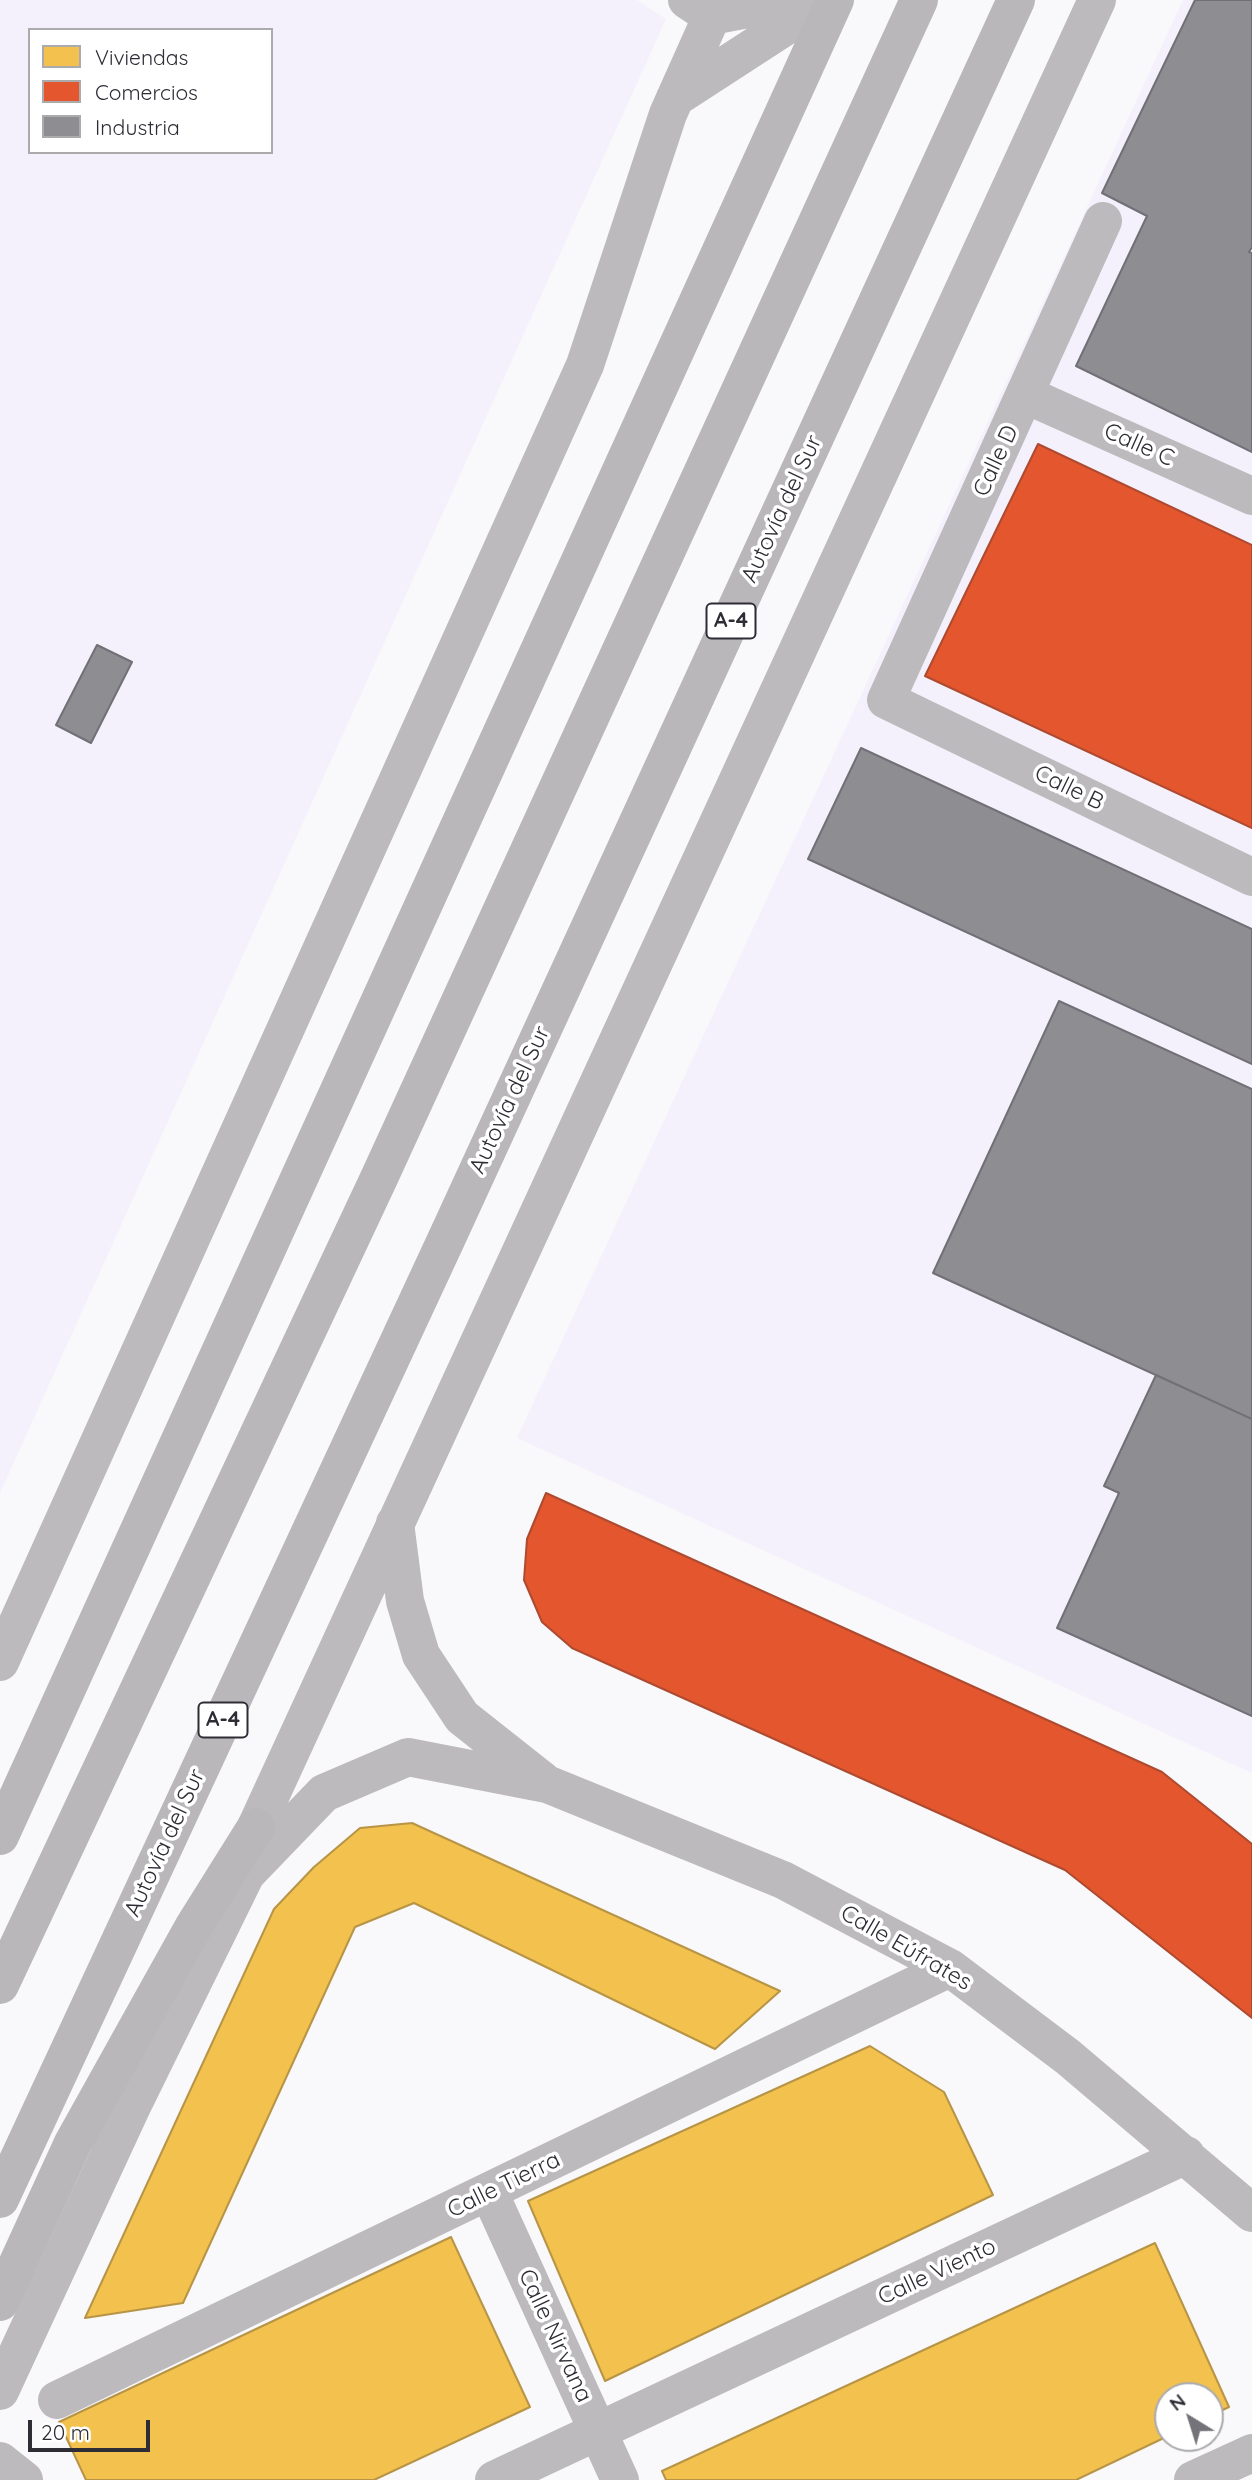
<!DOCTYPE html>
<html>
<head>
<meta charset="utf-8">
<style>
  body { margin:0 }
  #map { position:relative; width:1252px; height:2480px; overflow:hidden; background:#f9f8fa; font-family:Quicksand,sans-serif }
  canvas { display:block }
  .legend { position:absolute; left:28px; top:28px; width:245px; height:126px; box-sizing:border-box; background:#fff; border:2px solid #ababae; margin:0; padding:9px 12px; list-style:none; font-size:21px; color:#2e2c35 }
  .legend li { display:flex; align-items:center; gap:14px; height:35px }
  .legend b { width:35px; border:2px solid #ababae }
  .north { position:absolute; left:1154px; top:2382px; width:70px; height:70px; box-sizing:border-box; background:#fff; border:2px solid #ababae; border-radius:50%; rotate:322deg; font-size:19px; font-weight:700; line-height:28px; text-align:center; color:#2e2c35 }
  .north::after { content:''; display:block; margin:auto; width:24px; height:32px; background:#75737a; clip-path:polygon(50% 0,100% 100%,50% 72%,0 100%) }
  .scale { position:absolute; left:28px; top:2420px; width:122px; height:32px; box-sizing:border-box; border:4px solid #2e2c35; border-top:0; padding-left:9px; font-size:21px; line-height:24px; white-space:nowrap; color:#2e2c35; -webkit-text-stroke:5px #fff; paint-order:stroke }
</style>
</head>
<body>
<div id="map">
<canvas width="1252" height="2480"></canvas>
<ul class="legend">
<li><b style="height:19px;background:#f2c14e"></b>Viviendas</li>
<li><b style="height:19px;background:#e4572e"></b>Comercios</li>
<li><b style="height:19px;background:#8d8d92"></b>Industria</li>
</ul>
<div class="north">N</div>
<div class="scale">20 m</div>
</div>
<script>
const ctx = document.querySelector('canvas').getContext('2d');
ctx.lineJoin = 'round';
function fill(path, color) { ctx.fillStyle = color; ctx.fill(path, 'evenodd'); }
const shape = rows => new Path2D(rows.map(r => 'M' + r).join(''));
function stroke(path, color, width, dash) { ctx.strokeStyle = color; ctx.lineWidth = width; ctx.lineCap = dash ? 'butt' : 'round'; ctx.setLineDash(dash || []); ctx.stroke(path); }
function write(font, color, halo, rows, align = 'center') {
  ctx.font = font + ' Quicksand,sans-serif'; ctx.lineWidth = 7; ctx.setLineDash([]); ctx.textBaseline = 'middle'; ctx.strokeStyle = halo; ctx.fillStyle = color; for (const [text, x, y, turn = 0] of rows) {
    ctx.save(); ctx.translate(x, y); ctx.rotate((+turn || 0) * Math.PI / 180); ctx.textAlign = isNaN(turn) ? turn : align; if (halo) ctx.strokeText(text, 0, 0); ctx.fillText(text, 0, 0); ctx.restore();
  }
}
fill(shape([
  [0,0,637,0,666,19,0,1493],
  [30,30,271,30,271,152,30,152],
  [1183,0,1252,0,1252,1773,517,1438]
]), '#f4f1fc');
const homes = shape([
  [412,1823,780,1991,715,2049,414,1903,355,1927,183,2303,85,2318,274,1909,314,1867,360,1828,412,1823],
  [870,2046,944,2092,993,2195,605,2381,528,2201,870,2046],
  [451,2237,530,2407,374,2480,86,2480,59,2422,451,2237],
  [1155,2243,1229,2407,1210,2416,1210,2396,1168,2396,1168,2436,1076,2480,666,2480,662,2471,1155,2243]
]);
fill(homes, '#f2c14e');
stroke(homes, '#b79446', 2);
const shops = shape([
  [1038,444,1252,545,1252,828,925,676,1038,444],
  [546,1493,1162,1772,1252,1844,1252,2018,1065,1870,572,1648,542,1622,524,1580,527,1539,546,1493]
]);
fill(shops, '#e4572e');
stroke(shops, '#ad4a30', 2);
const industry = shape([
  [1195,0,1252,0,1252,247,1249,252,1252,253,1252,452,1076,366,1147,216,1102,193,1195,0],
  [97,645,132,662,91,743,56,725,97,645],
  [861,748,1252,929,1252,1064,808,859,861,748],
  [1059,1001,1252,1089,1252,1419,933,1273,1059,1001],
  [1156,1375,1252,1419,1252,1716,1057,1628,1119,1493,1104,1486,1156,1375]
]);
fill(industry, '#8d8d92');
stroke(industry, '#707076', 2);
stroke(shape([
  [687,0,711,16,795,0],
  [675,98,826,0],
  [1103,221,886,700,1252,877],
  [1026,395,1252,496],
  [395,1523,405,1601,421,1655,462,1717,543,1781],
  [0,1662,585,365,668,114,719,0],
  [246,1874,324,1793,408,1757,547,1784,783,1880,950,1968,1068,2057,1252,2213],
  [489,2192,620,2480],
  [0,2391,133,2104,246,1874,256,1827,1097,0],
  [57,2400,950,1968],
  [0,2461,24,2480],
  [494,2480,1186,2155],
  [1193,2480,1252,2453]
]), '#bdbabd', 38);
stroke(shape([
  [0,1836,835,0],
  [0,1985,379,1178,919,0],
  [0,2199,445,1242,1016,0],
  [0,2302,73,2143,194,1926,256,1827]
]), '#bab7ba', 38);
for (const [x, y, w] of [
  [731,621,49],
  [223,1720,49]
]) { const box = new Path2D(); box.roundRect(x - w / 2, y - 17.5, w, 35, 5); ctx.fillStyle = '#fff'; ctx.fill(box); stroke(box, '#2e2c35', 2); }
write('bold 21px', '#2e2c35', null, [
  ["A-4",731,621],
  ["A-4",223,1720]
]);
write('23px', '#2e2c35', '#fff', [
  ["Calle C",1139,445,24],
  ["Calle D",996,461,-65],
  ["Autovía del Sur",782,509,-65],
  ["Calle B",1069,788,26],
  ["Autovía del Sur",510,1100,-65],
  ["Autovía del Sur",165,1843,-65],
  ["Calle Eúfrates",906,1948,30],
  ["Calle Tierra",504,2185,-26],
  ["Calle Viento",937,2272,-25],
  ["Calle Nirvana",555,2336,65]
]);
</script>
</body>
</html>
